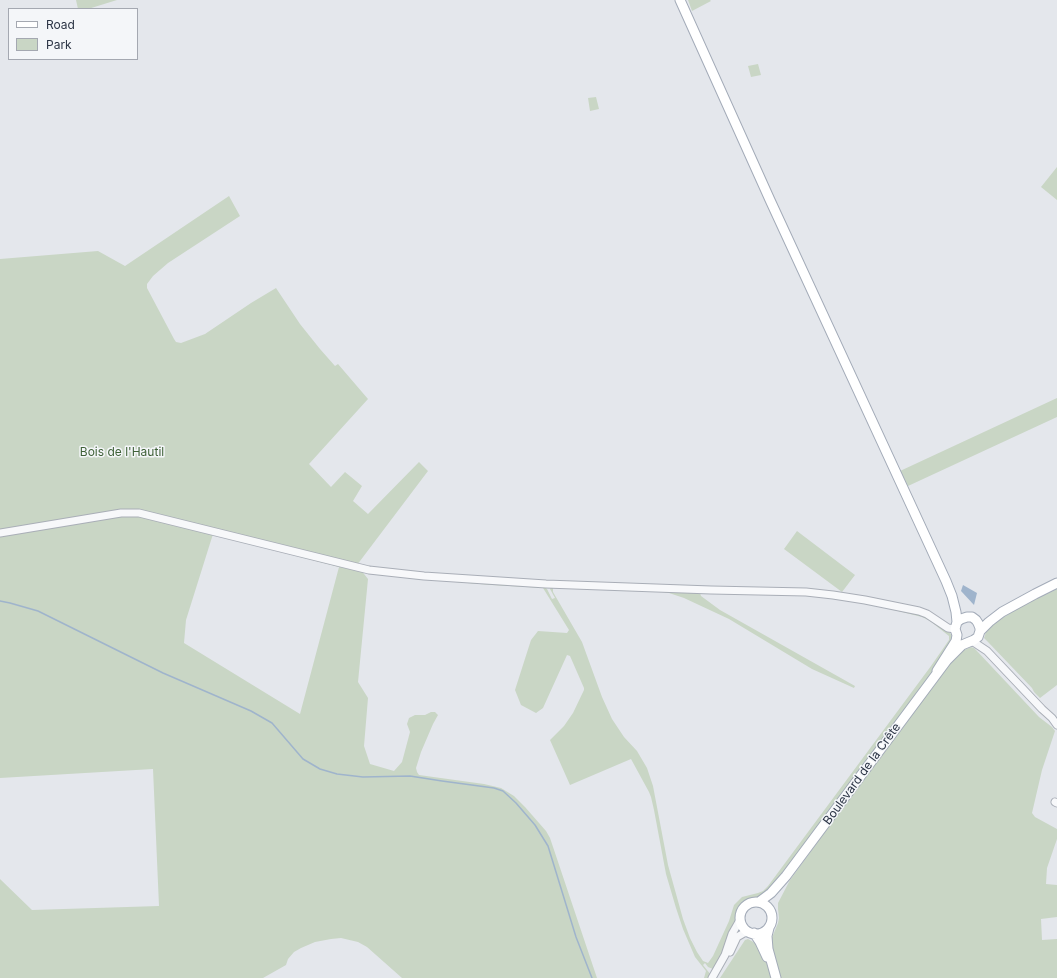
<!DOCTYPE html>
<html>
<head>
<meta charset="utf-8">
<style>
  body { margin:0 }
  #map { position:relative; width:1057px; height:978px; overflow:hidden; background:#e4e7ec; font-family:Inter,sans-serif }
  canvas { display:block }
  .legend { position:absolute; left:8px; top:8px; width:130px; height:52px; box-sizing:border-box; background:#f4f6f9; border:1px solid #a4a8b1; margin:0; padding:5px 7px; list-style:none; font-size:12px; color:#2b3445 }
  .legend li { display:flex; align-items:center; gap:8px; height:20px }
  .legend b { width:20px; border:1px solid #a4a8b1 }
</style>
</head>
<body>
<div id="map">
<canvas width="1057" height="978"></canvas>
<ul class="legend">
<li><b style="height:5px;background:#fff"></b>Road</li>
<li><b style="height:11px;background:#c9d6c5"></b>Park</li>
</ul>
</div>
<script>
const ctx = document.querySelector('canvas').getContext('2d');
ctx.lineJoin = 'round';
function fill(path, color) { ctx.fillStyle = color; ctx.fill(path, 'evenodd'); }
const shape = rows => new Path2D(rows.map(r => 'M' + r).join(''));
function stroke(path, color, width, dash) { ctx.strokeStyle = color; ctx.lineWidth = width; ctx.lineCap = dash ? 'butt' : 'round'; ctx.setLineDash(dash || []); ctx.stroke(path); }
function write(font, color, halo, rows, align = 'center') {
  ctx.font = font + ' Inter,sans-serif'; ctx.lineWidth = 3; ctx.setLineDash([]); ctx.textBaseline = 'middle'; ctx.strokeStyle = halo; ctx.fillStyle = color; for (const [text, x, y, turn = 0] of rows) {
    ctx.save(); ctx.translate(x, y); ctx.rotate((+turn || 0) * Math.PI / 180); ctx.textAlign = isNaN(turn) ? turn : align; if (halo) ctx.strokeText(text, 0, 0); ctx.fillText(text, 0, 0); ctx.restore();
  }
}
fill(shape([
  [76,0,117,0,88,9,78,9],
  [688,0,710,0,711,1,692,11],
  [758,64,761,75,751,77,748,66],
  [596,97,599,109,590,111,588,98],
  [1057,167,1057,200,1041,187],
  [229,196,240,216,168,263,153,276,147,284,147,288,174,339,176,342,181,343,205,334,251,303,276,288,300,324,320,349,335,366,338,364,368,399,309,464,331,487,345,472,362,486,353,501,368,514,419,462,428,471,357,565,368,579,358,682,368,698,364,746,370,764,394,771,402,762,410,732,407,724,409,718,415,715,425,715,431,712,435,712,438,715,433,724,421,752,416,768,417,772,419,775,484,784,501,788,514,796,525,807,546,831,550,838,597,978,402,978,367,947,358,942,341,938,331,939,315,942,301,948,294,952,288,959,286,965,263,978,0,978,0,879,32,910,159,906,153,769,0,778,0,259,98,251,125,266],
  [213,534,339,567,300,714,184,643,186,620],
  [1057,398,1057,417,908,486,900,471],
  [797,531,855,575,842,592,784,549],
  [369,573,541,585,544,586,547,589,552,599,555,598,550,589,551,587,553,586,732,593,792,593,819,595,866,602,924,614,932,619,941,628,950,633,952,636,950,641,940,657,931,674,775,885,765,895,762,897,748,899,743,903,739,907,738,911,735,925,730,933,724,953,716,968,713,969,708,967,705,963,703,965,711,975,711,978,704,978,706,971,695,957,683,929,676,908,666,874,654,810,651,797,649,792,631,759,570,785,550,740,564,726,573,713,584,690,584,688,570,656,567,655,543,708,536,713,521,705,515,690,531,640,538,631,567,633,569,630,543,588,491,585,408,578,370,574],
  [554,587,657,591,669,593,684,598,729,619,812,669,854,688,855,686,720,610,701,596,700,593,806,595,874,605,922,617,930,621,949,636,949,640,931,666,768,886,763,891,758,893,742,897,734,905,729,921,713,956,708,963,703,961,697,952,690,938,683,919,668,865,653,786,647,768,637,751,624,737,612,719,602,697,582,642,553,592,553,588],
  [1057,589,1057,685,1040,698,1034,692,1032,688,988,642,984,638,986,632,994,623,1024,605],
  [971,647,974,648,976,650,1039,717,1052,727,1055,731,1042,770,1032,813,1035,817,1057,829,1057,839,1047,868,1046,884,1057,885,1057,917,1041,919,1042,940,1057,939,1057,978,779,978,772,956,771,940,778,923,779,918,778,909,778,903,790,880,862,781,950,664,957,654,962,651],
  [748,939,757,944,762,951,771,975,771,978,720,978,745,940]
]), '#c9d6c5');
fill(shape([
  [963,585,977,593,974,605,961,591]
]), '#9fb4cc');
stroke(shape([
  [0,601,10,603,38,611,163,673,251,711,272,723,303,759,320,769,337,774,363,777,410,776,442,781,494,788,503,791,516,803,535,825,548,846,576,937,592,978]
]), '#9fb4cc', 1.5);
const minor = shape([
  [0,533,121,513,139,513,369,570,424,576,546,584,711,590,806,592,833,595,865,600,919,611,927,614,948,628,955,629],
  [972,641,987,651,1042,709,1052,718,1057,725],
  [1055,802,1057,803],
  [730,952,737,937,744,933,750,932],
  [712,978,725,955,732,934,740,920]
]);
const major = shape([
  [680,0,770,200,946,581,952,596,956,612,957,622],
  [980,631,989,622,1002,612,1035,594,1057,583],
  '740 918a16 16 0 1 1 32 0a16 16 0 1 1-32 0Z',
  [759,902,771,893,786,876,947,660,962,645,974,640,978,637,980,631,980,628,978,623,976,620,972,617,967,617,961,619,957,622,955,629,957,635,956,641,937,671],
  [769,928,767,936,768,949,776,978],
  [754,933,760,942,767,957]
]);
stroke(minor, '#a9aeb7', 9);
stroke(major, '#a3abb8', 11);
stroke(minor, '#f7f8fa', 7);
stroke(major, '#fff', 9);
write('12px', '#3f6138', '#f4f6f9', [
  ["Bois de l'Hautil",122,452]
]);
write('12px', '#2b3445', '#f4f6f9', [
  ["Boulevard de la Crête",862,774,-54]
]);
</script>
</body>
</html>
